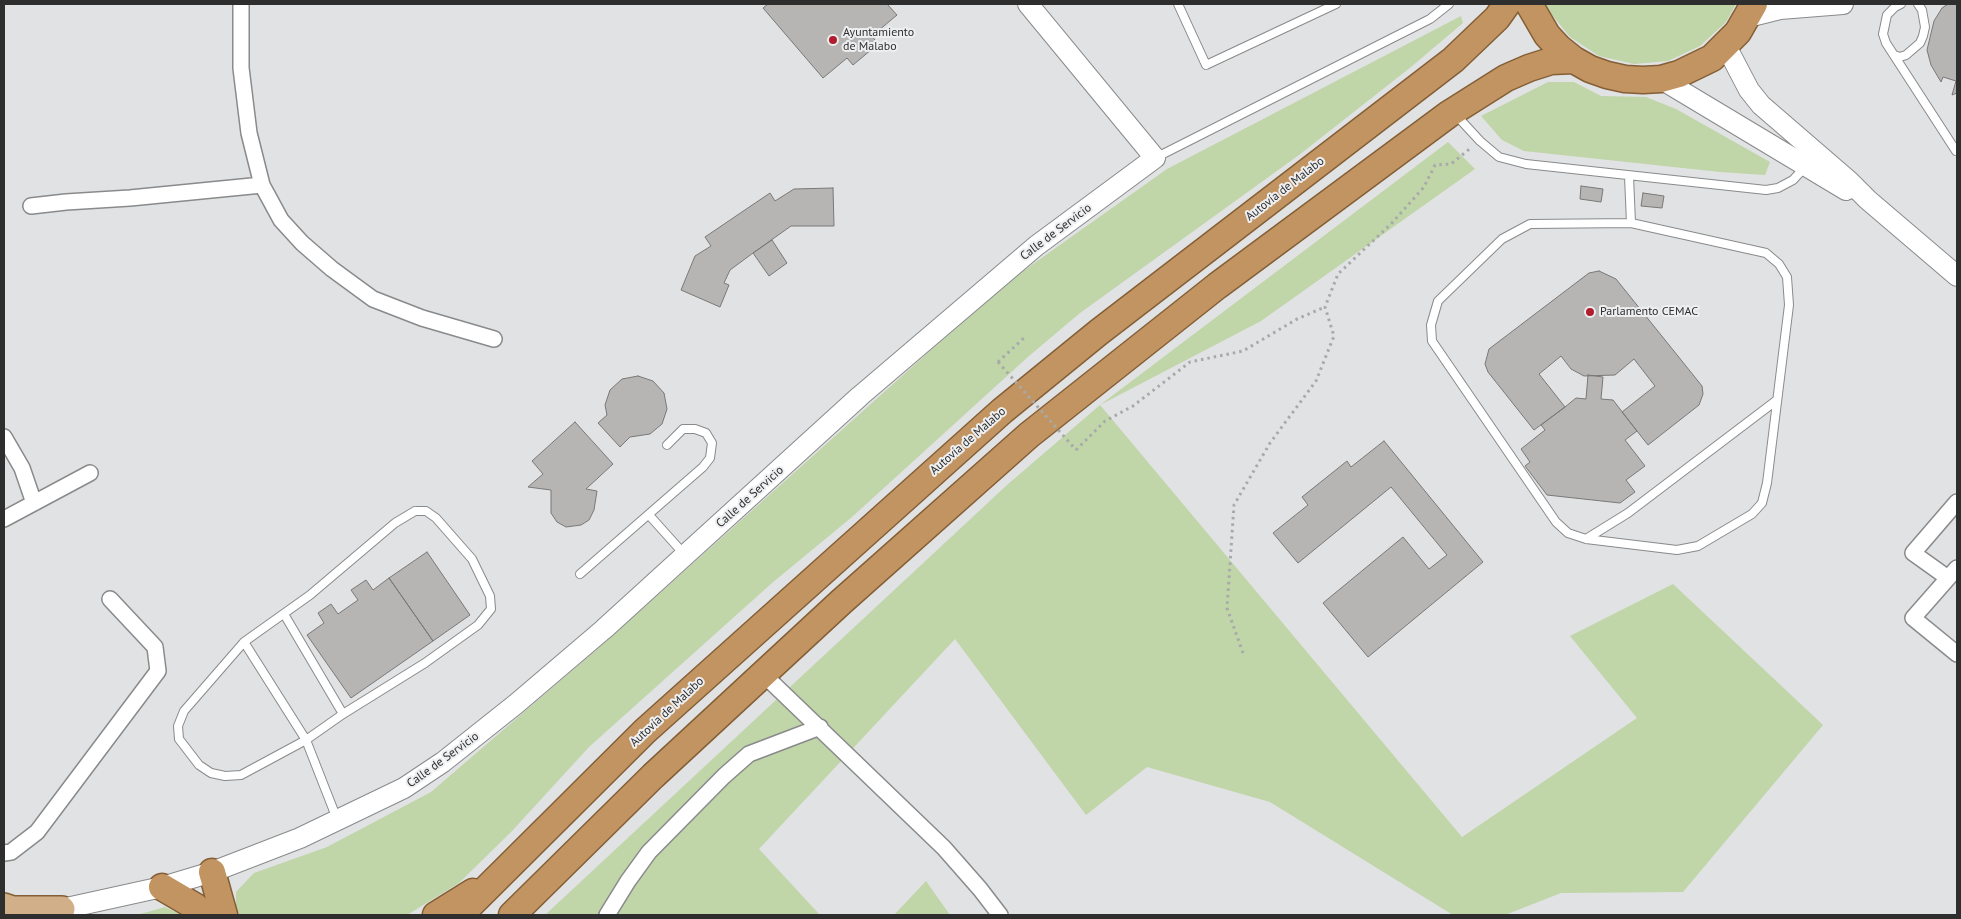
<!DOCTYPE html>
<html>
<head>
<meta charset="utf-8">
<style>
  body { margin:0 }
  #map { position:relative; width:1961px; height:919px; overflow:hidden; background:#e1e2e4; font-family:"PT Sans",sans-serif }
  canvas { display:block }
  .frame { position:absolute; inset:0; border:5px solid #2e2e2f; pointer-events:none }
</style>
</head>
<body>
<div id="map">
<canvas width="1961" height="919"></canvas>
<div class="frame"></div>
</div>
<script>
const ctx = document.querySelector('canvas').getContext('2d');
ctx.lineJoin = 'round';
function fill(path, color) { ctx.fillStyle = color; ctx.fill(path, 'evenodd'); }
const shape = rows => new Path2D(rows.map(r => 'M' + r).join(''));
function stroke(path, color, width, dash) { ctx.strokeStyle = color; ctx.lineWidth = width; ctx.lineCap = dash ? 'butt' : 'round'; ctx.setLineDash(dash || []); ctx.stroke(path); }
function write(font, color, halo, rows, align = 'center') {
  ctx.font = font + ' "PT Sans",sans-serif'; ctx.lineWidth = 4; ctx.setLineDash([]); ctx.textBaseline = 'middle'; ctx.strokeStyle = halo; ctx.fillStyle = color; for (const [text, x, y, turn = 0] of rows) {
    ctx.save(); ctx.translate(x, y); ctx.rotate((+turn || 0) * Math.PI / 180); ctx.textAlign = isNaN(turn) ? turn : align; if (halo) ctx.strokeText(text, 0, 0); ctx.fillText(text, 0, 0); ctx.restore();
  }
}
fill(shape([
  [1546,4,1736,4,1726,22,1700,46,1668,61,1634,64,1599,56,1570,37,1548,10],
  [1461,16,1463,23,1411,67,1299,155,1080,313,1029,356,852,517,772,583,589,747,512,831,459,883,407,915,236,915,236,892,254,873,327,847,431,792,602,645,931,350,1019,274,1167,169],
  [1548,82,1574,82,1601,96,1646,97,1676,109,1770,162,1765,175,1720,172,1524,151,1502,140,1481,116],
  [1448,142,1475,169,1261,321,1100,405,1462,837,1637,718,1570,636,1673,584,1823,725,1683,892,1561,893,1505,915,1453,915,1270,802,1147,767,1086,815,955,639,759,849,820,915,545,915,1007,485,1100,405],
  [926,881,950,915,894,915],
  [165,907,181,915,137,915]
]), '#c0d5a8');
const building = shape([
  [768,4,887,4,897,15,872,36,878,44,853,65,847,58,823,78,763,8,768,4],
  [1948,4,1957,4,1957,93,1952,95,1956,81,1943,77,1941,82,1931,65,1927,50,1934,21,1942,8,1948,4],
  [1581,186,1603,189,1601,202,1580,199,1581,186],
  [833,188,834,226,791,226,753,253,730,270,724,283,729,285,720,307,681,290,695,256,711,246,705,237,770,193,775,201,794,189,833,188],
  [1643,193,1664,196,1662,208,1641,206,1643,193],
  [772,240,787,263,769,276,753,253,772,240],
  [1599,271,1616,279,1702,386,1703,394,1699,405,1648,445,1622,412,1655,386,1634,359,1615,375,1584,376,1571,369,1561,356,1539,374,1565,407,1534,430,1488,372,1485,364,1489,349,1589,273,1599,271],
  [1588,375,1603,377,1601,399,1613,400,1637,431,1625,440,1645,466,1626,480,1635,492,1620,503,1547,495,1525,466,1530,462,1521,449,1545,430,1541,425,1565,407,1576,398,1586,399,1588,375],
  [638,376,653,381,664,393,667,409,662,424,650,434,630,437,620,447,598,423,607,415,605,405,610,390,622,379,638,376],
  [575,422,613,464,586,489,597,491,594,510,589,520,581,525,566,527,557,522,551,513,551,490,528,487,543,474,532,461,575,422],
  [1384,441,1483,562,1368,657,1323,603,1403,537,1429,569,1447,555,1391,487,1298,563,1273,533,1308,505,1302,497,1347,461,1351,467,1384,441],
  [427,552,470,615,433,641,389,578,427,552],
  [389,578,433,641,351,698,307,635,324,623,318,613,331,604,338,614,358,600,351,590,366,580,373,590,389,578]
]);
fill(building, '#b6b5b3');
stroke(building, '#797877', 1);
const service = shape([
  [1178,4,1206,65,1336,4],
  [1901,4,1895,7,1887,15,1883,34,1886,43,1956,151,1957,149],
  [1894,55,1900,57,1906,55,1920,43,1923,36,1925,27,1922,10,1918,4],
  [1456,115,1480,141,1499,157,1526,164,1766,190,1778,188,1793,180,1805,167],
  [1155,158,1430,19,1449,4],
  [1629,176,1631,223,1766,253,1779,264,1787,277,1789,305,1767,483,1762,503,1752,514,1698,546,1677,550,1586,539,1568,533,1556,522,1432,341,1431,325,1438,301,1502,239,1530,224,1631,223],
  [415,511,426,511,436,518,472,559,490,596,491,609,478,625,425,663,343,714,306,740,241,775,225,776,211,773,199,765,179,739,178,726,184,711,244,642,310,595,395,523,415,511],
  [649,515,684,554],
  [1586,539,1628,513,1777,400],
  [580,574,703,467,710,458,712,443,706,433,695,429,683,429,667,445],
  [284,614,343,714],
  [244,642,306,740,337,819]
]);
const minor = shape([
  [241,4,241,68,249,133,262,185,281,220,302,243,332,269,373,299,422,318,494,339],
  [31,206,66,202,130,198,262,185],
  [4,437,22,468,34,503],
  [4,519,90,473],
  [1957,568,1913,618,1957,654],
  [1948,578,1913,553,1957,502],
  [763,674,944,848,980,889,1000,915],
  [4,853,11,852,37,832,158,671,155,647,110,599],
  [607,915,628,881,649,852,724,776,749,754,820,727]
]);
const tertiary = shape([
  [1748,17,1780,9,1843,4],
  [1726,46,1749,90,1761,105,1849,181,1868,200,1957,276],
  [1661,79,1846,190],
  [48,914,62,909,162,887,212,872,300,838,404,788,443,762,516,704,604,629,860,396,1036,246,1155,158,1028,4]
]);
const primary = shape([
  [4,906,13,909,62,909]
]);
const trunk = shape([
  [1529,4,1547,35,1559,48,1574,60,1590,69,1607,75,1625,79,1643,80,1661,79,1679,74,1712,58,1738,32,1754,4],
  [212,872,224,915],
  [162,887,196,907,201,915],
  [436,915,473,892],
  [460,915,645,731,1002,411,1099,332,1453,60,1497,18,1507,4],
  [512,915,653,776,841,602,1029,435,1217,286,1449,114,1506,78,1529,68,1551,61,1574,60]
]);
stroke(service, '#898a8b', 10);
stroke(minor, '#898a8b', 18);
stroke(tertiary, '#898a8b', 22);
stroke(primary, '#845f36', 28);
stroke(trunk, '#845f36', 29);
stroke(shape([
  [998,362,1025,337],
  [1076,450,1105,421,1133,406,1190,362,1243,351,1297,319,1325,307],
  [1243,653,1227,608,1234,505,1270,443,1316,381,1334,336,1325,307,1338,274,1391,224,1424,187,1435,165,1451,164,1472,147]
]), '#a8a9aa', 3, [2.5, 4]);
stroke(service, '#fff', 8);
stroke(minor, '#fff', 15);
stroke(tertiary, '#fff', 20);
stroke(primary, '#d1af89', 25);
stroke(trunk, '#c29462', 26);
stroke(shape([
  [998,362,1076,450]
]), '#a8a9aa', 3, [2.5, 4]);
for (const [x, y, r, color] of [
  [833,40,5,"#b01d2e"],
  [1590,312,5,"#b01d2e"]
]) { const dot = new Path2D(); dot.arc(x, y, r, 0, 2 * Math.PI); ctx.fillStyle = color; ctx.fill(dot); stroke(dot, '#eeeff1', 2); }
write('12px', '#2e2e2f', '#eeeff1', [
  ["Ayuntamiento",843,33],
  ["de Malabo",843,47],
  ["Parlamento CEMAC",1600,312]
], 'left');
write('12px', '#2e2e2f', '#eeeff1', [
  ["Autovía de Malabo",1285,189,-38],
  ["Calle de Servicio",1056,232,-37],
  ["Autovía de Malabo",968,441,-41],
  ["Calle de Servicio",750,497,-42],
  ["Autovía de Malabo",667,712,-43],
  ["Calle de Servicio",443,760,-36]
]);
</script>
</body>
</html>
